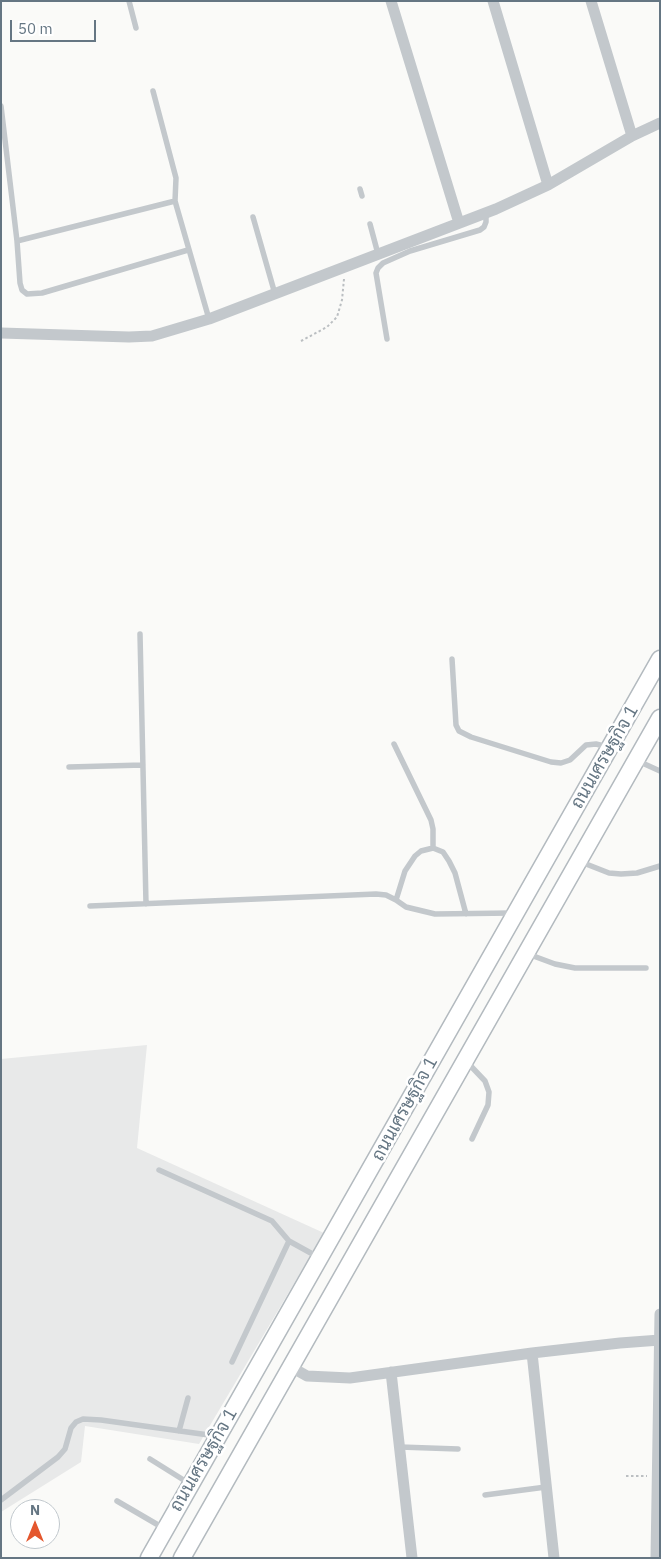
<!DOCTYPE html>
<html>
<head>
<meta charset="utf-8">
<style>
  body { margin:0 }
  #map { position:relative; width:661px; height:1559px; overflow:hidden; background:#fafaf8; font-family:"IBM Plex Sans",sans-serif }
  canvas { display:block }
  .frame { position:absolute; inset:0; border:2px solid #657683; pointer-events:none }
  .north { position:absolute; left:10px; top:1499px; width:50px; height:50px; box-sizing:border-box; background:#fff; border:1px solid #c1c8cd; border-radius:50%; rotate:0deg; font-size:14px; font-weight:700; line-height:20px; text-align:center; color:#657683 }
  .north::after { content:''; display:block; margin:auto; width:18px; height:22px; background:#e4572e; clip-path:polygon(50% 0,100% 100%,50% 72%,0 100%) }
  .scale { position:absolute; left:10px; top:20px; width:86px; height:22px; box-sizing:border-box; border:2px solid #657683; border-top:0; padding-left:6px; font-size:15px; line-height:18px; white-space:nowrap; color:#657683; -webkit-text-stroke:4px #fff; paint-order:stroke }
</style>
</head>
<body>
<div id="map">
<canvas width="661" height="1559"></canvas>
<div class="frame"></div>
<div class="north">N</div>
<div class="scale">50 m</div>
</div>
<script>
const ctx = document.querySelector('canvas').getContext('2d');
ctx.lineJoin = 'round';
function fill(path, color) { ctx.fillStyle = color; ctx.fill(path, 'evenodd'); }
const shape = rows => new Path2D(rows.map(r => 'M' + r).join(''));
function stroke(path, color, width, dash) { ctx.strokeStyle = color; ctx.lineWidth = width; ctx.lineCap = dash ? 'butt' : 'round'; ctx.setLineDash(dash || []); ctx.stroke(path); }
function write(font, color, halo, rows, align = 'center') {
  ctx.font = font + ' "IBM Plex Sans",Sarabun,sans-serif'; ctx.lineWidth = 5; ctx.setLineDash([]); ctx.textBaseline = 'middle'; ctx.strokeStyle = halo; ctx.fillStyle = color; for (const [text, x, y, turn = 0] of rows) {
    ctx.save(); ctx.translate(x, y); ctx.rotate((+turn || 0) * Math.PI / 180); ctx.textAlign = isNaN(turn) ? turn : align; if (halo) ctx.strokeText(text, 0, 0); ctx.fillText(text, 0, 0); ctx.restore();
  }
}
fill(shape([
  [147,1045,137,1148,324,1233,199,1444,85,1426,81,1462,1,1512,1,1059]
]), '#e8e9e9');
const secondary = shape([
  [149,1558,660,659],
  [182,1558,660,718]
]);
stroke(secondary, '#b3babf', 19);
stroke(shape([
  [301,341,327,327,337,317,342,300,344,279],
  [626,1476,647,1476]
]), '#bbbfc2', 2, [2.5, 2.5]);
stroke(shape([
  [129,1,136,28],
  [153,91,176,178,175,201],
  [1,106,17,241,175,201,209,319],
  [360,189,362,196],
  [253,217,275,294],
  [370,224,378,254],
  [17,241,20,283,22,290,27,294,42,293,188,250],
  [387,339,376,273,378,268,383,263,410,251,480,230,484,227,486,222,486,213],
  [140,634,146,904],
  [452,659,456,725,459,731,471,737,551,762,561,763,570,760,586,745,596,744,608,747],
  [394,744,431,820,433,829,433,848],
  [638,761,660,771],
  [69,767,143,765],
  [581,862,609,873,621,874,637,873,660,866],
  [396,900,405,871,415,856,421,851,433,848,443,852,449,861,455,873,466,914],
  [90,906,376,894,386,895,396,900,406,907,435,914,512,913],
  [528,954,555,964,575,968,646,968],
  [466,1061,485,1081,489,1092,488,1105,472,1139],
  [159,1170,272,1221,289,1241,318,1257],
  [232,1362,289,1241],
  [179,1431,188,1398],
  [400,1447,458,1449],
  [150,1459,190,1484],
  [485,1495,546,1487],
  [1,1500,58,1457,65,1449,71,1428,76,1422,83,1419,101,1420,216,1436],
  [117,1501,165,1529]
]), '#c3c8cc', 5.5);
stroke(shape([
  [391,1,459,223],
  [493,1,548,185],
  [591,1,632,136],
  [1,333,129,337,152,336,209,319,496,209,548,185,632,136,660,123],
  [532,1353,554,1558],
  [291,1367,307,1376,350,1378,532,1353,620,1343,660,1340],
  [391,1372,412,1558],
  [656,1558,660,1314]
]), '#c3c8cc', 11);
stroke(secondary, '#fff', 16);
write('18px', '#657683', '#fff', [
  ["ถนนเศรษฐกิจ 1",605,757,-60],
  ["ถนนเศรษฐกิจ 1",405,1109,-61],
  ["ถนนเศรษฐกิจ 1",204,1460,-60]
]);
</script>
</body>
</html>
